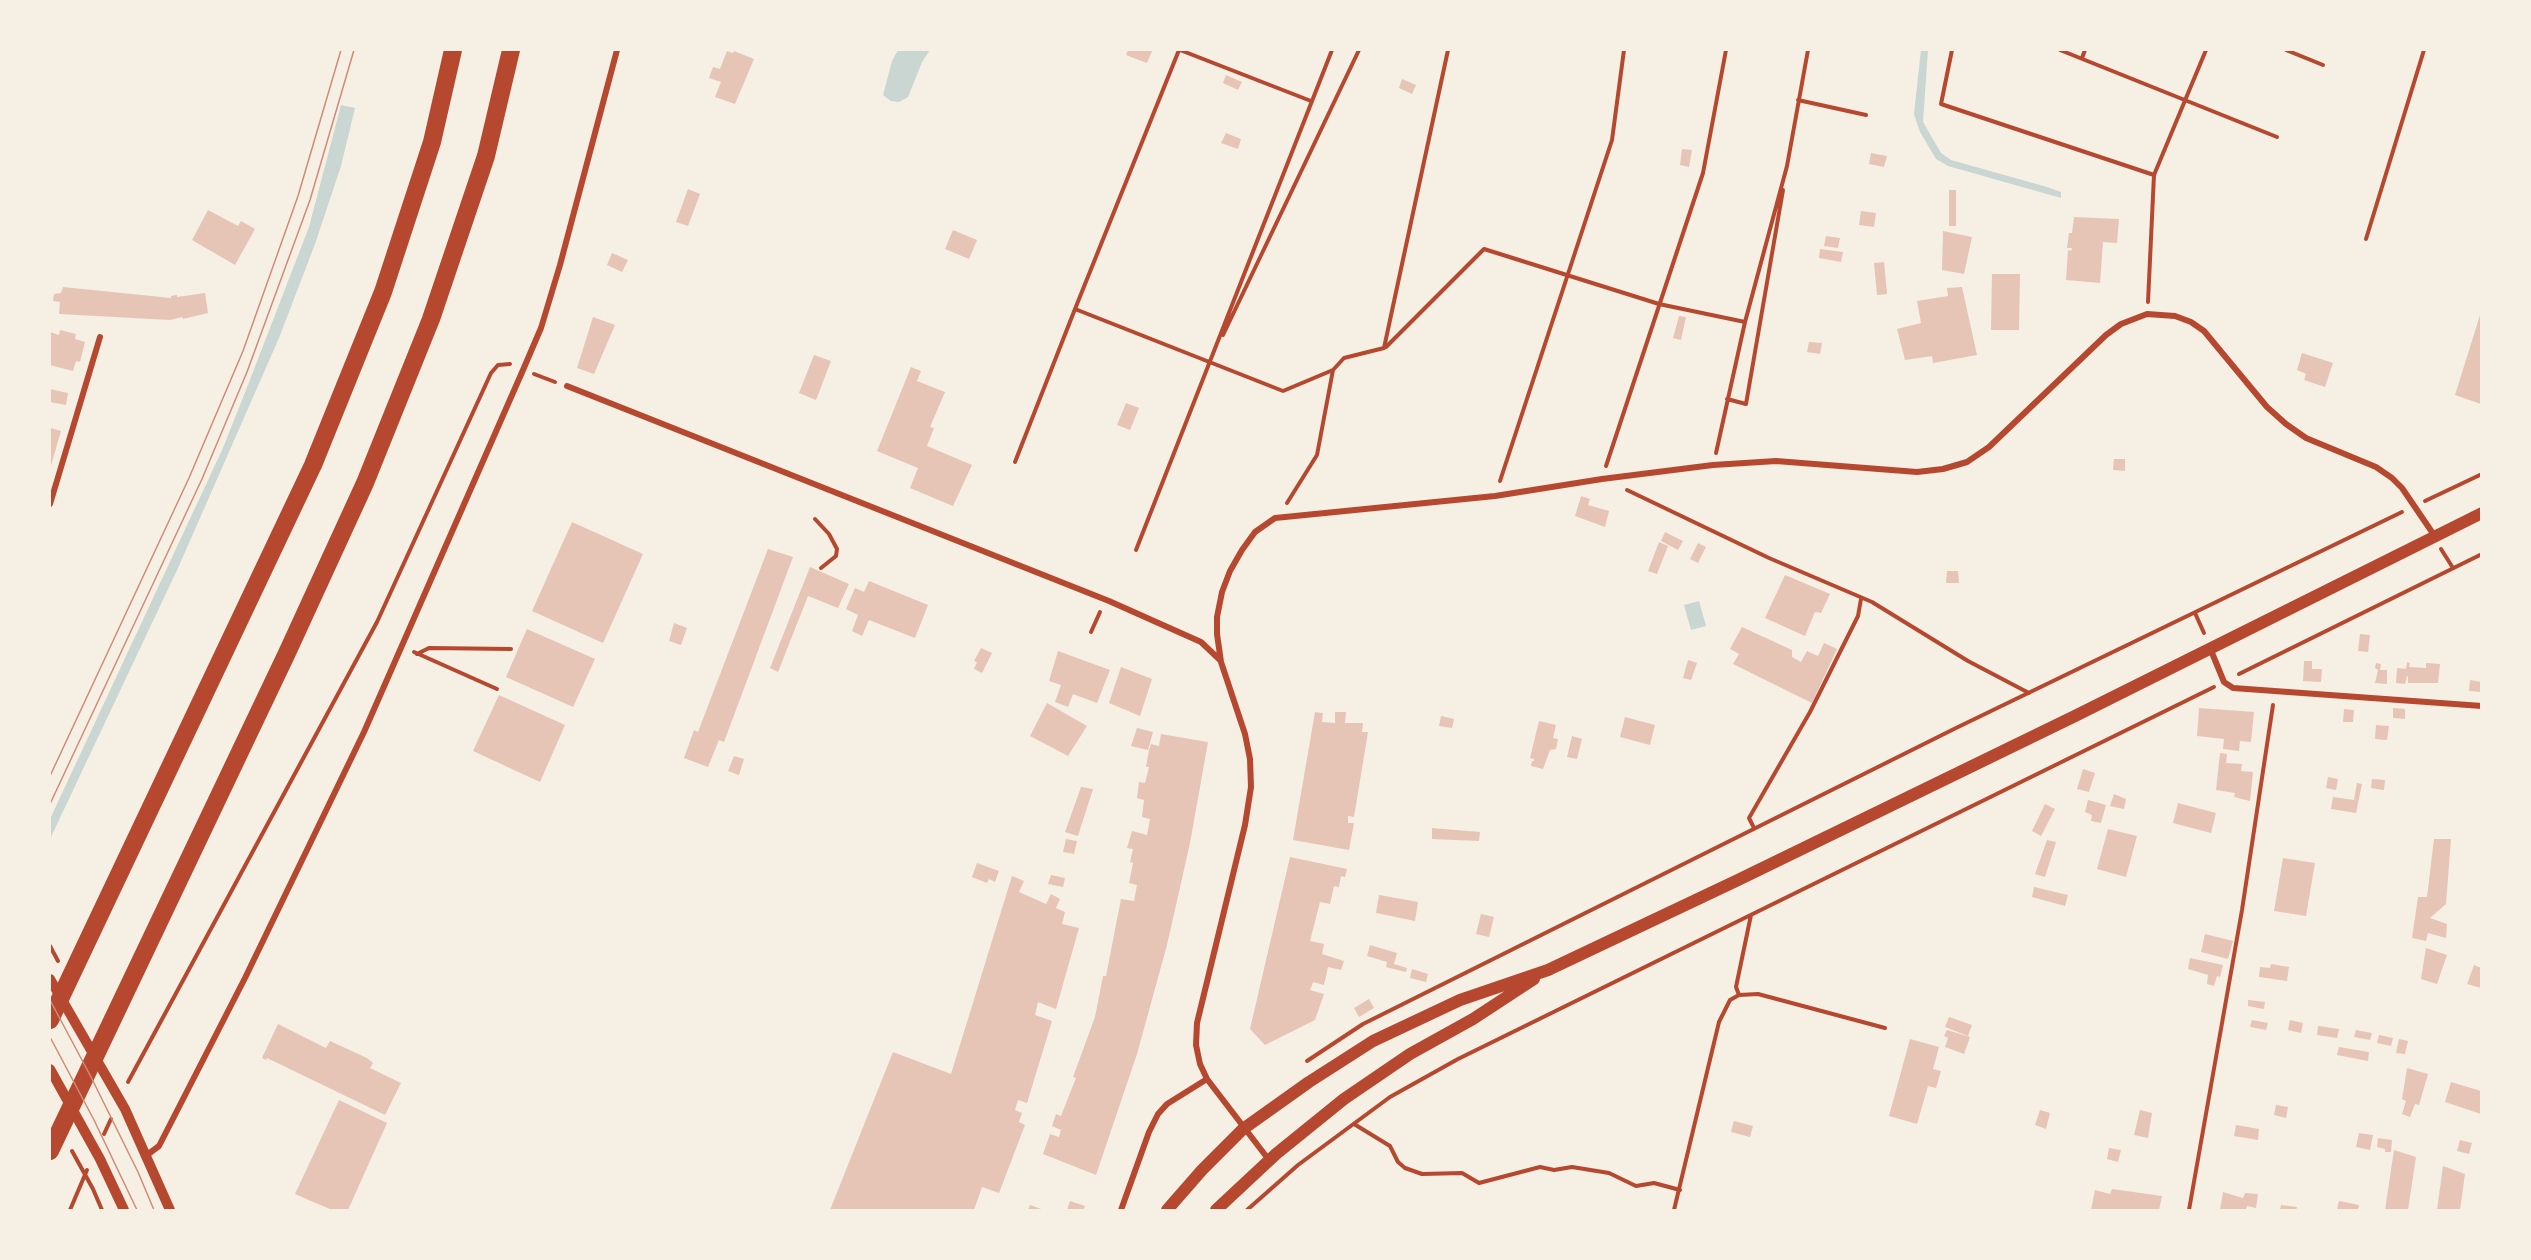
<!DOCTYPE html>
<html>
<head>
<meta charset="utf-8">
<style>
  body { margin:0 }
  #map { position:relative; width:2531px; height:1260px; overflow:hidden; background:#f6efe4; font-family:"Space Grotesk",sans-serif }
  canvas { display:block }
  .frame { position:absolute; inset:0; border:51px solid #f6efe4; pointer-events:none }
</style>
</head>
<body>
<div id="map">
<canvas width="2531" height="1260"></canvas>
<div class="frame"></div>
</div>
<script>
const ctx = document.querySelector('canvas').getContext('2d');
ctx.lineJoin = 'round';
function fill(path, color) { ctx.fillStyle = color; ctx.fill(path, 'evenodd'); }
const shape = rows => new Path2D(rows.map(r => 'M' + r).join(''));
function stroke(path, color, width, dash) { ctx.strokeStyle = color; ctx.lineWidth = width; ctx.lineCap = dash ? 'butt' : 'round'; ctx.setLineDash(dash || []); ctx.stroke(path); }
fill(shape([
  [898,50,930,50,922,62,908,97,899,102,891,101,883,95,892,61],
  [1921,50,1928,50,1923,122,1941,153,1951,160,2047,187,2061,192,2061,198,1948,166,1936,159,1920,132,1914,114],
  [341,105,355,108,341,166,315,244,279,338,178,568,50,839,50,819,223,448,246,390,309,227],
  [1699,601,1706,626,1691,630,1684,605]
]), '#c9d6d2');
fill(shape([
  [1128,50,1148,50,1152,51,1147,63,1126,55],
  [727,51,733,53,734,51,754,59,735,104,715,97,721,82,709,78,713,67,720,69],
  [1226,75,1242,82,1238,90,1223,83],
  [1402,79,1416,85,1412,94,1399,88],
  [1226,133,1241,139,1238,149,1221,143],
  [1682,149,1692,150,1689,167,1680,165],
  [1871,153,1887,156,1884,167,1869,164],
  [688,189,700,194,688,226,676,222],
  [1949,190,1956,190,1956,226,1949,226],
  [208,210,238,226,241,221,255,229,235,265,192,240],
  [1861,211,1876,213,1874,227,1859,225],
  [2074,217,2119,219,2117,243,2103,242,2100,283,2066,280,2068,250,2071,251,2072,248,2067,248,2069,233,2072,233],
  [953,230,977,240,969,259,945,249],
  [1943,231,1972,237,1964,274,1942,270],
  [1826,236,1840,238,1838,248,1824,246],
  [1820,249,1843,252,1841,262,1819,258],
  [612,253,628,260,622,272,607,265],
  [1884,262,1887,294,1877,295,1874,263],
  [1992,274,2020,274,2019,330,1991,330],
  [63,287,171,298,171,296,177,295,177,297,205,293,208,313,183,319,182,317,170,320,59,314,60,302,53,301,54,294,61,293],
  [1962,287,1977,355,1933,363,1932,356,1905,360,1897,329,1921,323,1917,301,1948,296,1947,288],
  [2481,312,2481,404,2455,395],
  [1679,316,1686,317,1681,340,1673,338],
  [593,317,615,325,594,374,577,368],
  [60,330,76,334,75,339,85,342,80,362,76,361,73,371,50,365,50,332,59,335],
  [1809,342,1822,343,1820,354,1807,352],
  [2302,353,2333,363,2325,387,2304,380,2306,374,2297,370],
  [814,355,831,361,816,400,799,393],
  [911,367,921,371,917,381,945,392,930,427,934,428,927,446,972,465,953,506,910,488,918,468,877,451],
  [50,389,68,393,66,405,50,402],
  [1126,403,1139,408,1130,430,1117,425],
  [50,428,61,431,50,469],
  [2114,459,2125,459,2125,471,2113,470],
  [1581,496,1590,499,1588,505,1609,511,1605,527,1575,516],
  [572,522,643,554,603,643,532,611],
  [1665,532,1683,541,1678,550,1661,541],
  [1659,542,1668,546,1657,574,1648,571],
  [1698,543,1706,547,1698,563,1690,559],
  [768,549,793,557,724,742,719,740,708,767,684,758,694,730,698,732],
  [810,567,849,584,838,608,808,596,778,672,770,668],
  [1947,571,1958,571,1959,583,1946,583],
  [1785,575,1830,594,1821,613,1815,612,1805,636,1765,618],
  [869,581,928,605,915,638,869,620,862,636,852,631,858,615,846,609,855,588,864,592],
  [674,623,687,628,681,645,669,641],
  [1742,627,1792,650,1792,657,1801,662,1807,651,1818,656,1824,643,1837,649,1812,703,1733,664,1739,654,1730,649],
  [527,629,595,659,573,707,506,677],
  [2360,634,2370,635,2368,652,2358,651],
  [981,648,992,653,982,673,974,669,977,662,974,661],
  [1058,651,1110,670,1097,703,1073,694,1068,707,1055,702,1061,685,1049,681],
  [1688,660,1697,663,1691,680,1683,678],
  [2304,661,2312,661,2312,669,2322,669,2321,682,2303,681],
  [2407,662,2410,663,2409,667,2426,668,2426,663,2440,664,2438,683,2408,683,2408,676,2407,676,2405,684,2396,683,2397,668,2406,669],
  [2376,663,2381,664,2380,670,2387,670,2387,684,2375,683,2378,670,2375,668],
  [1121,667,1152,679,1140,716,1109,703],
  [2470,680,2481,682,2481,692,2469,691],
  [499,695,565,725,540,782,473,751],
  [1047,703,1087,726,1068,756,1030,736],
  [2199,708,2254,712,2251,742,2240,741,2239,751,2223,749,2224,739,2197,736],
  [2393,708,2405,709,2405,719,2393,718],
  [2344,709,2354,710,2353,722,2343,722],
  [1315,712,1323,713,1322,722,1335,723,1335,712,1346,712,1345,723,1363,723,1362,732,1368,732,1354,817,1348,816,1348,823,1354,823,1349,850,1293,840],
  [1441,716,1454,719,1452,728,1439,726],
  [1625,717,1655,725,1650,745,1620,737],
  [1539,721,1556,725,1553,738,1558,739,1556,749,1550,750,1543,769,1531,766,1532,761,1534,761,1534,759,1530,758],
  [2376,725,2389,726,2387,740,2375,739],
  [1137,728,1153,732,1148,750,1131,746],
  [1161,734,1208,742,1190,843,1167,945,1137,1054,1096,1175,1043,1154,1050,1134,1059,1137,1061,1130,1052,1126,1056,1114,1061,1116,1076,1078,1073,1077,1095,1017,1103,976,1106,976,1121,899,1134,901,1137,885,1129,883,1133,863,1130,862,1133,849,1127,848,1132,831,1147,835,1150,819,1142,817,1144,800,1137,798,1139,782,1145,783,1149,767,1146,767,1149,750,1151,744,1159,746],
  [1572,736,1582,739,1577,759,1567,757],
  [2220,753,2227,754,2226,763,2242,764,2241,771,2253,772,2250,801,2234,797,2235,793,2216,790],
  [734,756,744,759,739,775,728,771],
  [2083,769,2095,773,2089,792,2077,789],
  [2328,777,2338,779,2336,790,2326,788],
  [2372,779,2385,780,2384,790,2371,788],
  [2357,783,2362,784,2356,813,2331,809,2333,797,2354,800],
  [1081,787,1093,789,1078,836,1065,832],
  [2114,794,2126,799,2124,809,2110,806],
  [2088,800,2106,805,2101,823,2091,821,2092,815,2085,812],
  [2178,803,2216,813,2211,833,2173,823],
  [2045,804,2055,809,2041,836,2032,831],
  [1432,828,1480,832,1479,841,1432,839],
  [2108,829,2137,836,2126,877,2097,869],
  [1066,839,1077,841,1074,854,1063,852],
  [2434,839,2451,839,2446,904,2430,918,2447,924,2446,938,2428,933,2426,941,2412,938,2418,897,2427,897],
  [2047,840,2056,842,2045,877,2035,874],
  [1290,857,1347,869,1345,877,1341,876,1339,887,1334,886,1330,904,1320,902,1310,941,1324,944,1322,954,1344,961,1341,970,1328,967,1324,985,1313,982,1310,990,1324,994,1315,1020,1265,1045,1250,1029],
  [2283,858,2315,863,2306,916,2274,911],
  [977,863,999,871,995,882,989,879,987,883,972,877],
  [1051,875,1065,878,1063,887,1048,884],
  [1012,876,1024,881,1019,892,1046,904,1051,894,1060,899,1056,908,1065,912,1062,924,1079,928,1056,1009,1038,1002,1036,1011,1035,1015,1052,1021,1027,1103,1018,1100,1015,1110,1022,1113,1019,1122,1025,1125,999,1193,982,1187,974,1210,830,1210,893,1052,951,1074],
  [2034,887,2068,895,2065,906,2032,897],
  [1379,895,1418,902,1415,921,1376,913],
  [1481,914,1494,917,1489,937,1476,934],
  [2205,934,2233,941,2228,959,2201,952],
  [1370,945,1397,953,1394,964,1407,968,1406,972,1386,967,1387,962,1367,956],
  [2426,948,2447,955,2437,984,2421,979],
  [2190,958,2223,965,2220,977,2217,976,2214,986,2207,984,2208,975,2188,969],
  [2271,964,2289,967,2287,981,2259,977,2260,967,2270,968],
  [2474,965,2481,968,2481,988,2467,984],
  [1412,969,1428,974,1426,982,1410,978],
  [1369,999,1374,1008,1359,1017,1354,1008],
  [2248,1000,2265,1002,2264,1009,2248,1006],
  [1949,1017,1972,1025,1968,1036,1945,1027],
  [2252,1020,2268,1023,2266,1030,2250,1027],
  [2290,1020,2303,1023,2301,1033,2288,1030],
  [278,1024,326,1048,330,1041,367,1058,373,1063,370,1068,401,1083,385,1115,267,1058,266,1060,262,1058],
  [2318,1026,2339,1029,2337,1038,2317,1035],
  [1947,1030,1970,1037,1964,1054,1945,1047,1948,1038,1944,1036],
  [2356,1030,2372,1033,2370,1040,2354,1037],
  [2379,1035,2393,1038,2391,1046,2377,1043],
  [1910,1039,1939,1047,1933,1069,1941,1071,1936,1088,1928,1086,1917,1124,1889,1116],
  [2399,1039,2408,1041,2405,1054,2396,1053],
  [2339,1047,2369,1052,2368,1061,2337,1055],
  [2407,1068,2428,1074,2419,1105,2415,1104,2410,1117,2402,1114,2406,1101,2402,1099],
  [2451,1082,2481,1091,2481,1114,2445,1102],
  [339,1100,387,1123,348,1210,332,1210,295,1194],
  [2276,1105,2288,1107,2286,1118,2274,1115],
  [2040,1110,2050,1113,2046,1129,2035,1125],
  [2140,1110,2152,1113,2148,1138,2134,1135],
  [1734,1121,1753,1126,1750,1137,1731,1132],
  [2236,1125,2259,1129,2258,1140,2234,1136],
  [2359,1133,2373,1135,2370,1150,2356,1147],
  [2378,1138,2392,1140,2391,1152,2385,1152,2385,1149,2377,1147],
  [2460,1140,2472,1143,2469,1154,2457,1151],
  [2109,1148,2121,1150,2118,1162,2107,1159],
  [2394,1150,2416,1157,2408,1210,2385,1210],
  [2443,1166,2465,1174,2460,1210,2437,1210],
  [2112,1189,2162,1196,2159,1210,2091,1210,2095,1190,2110,1194],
  [2223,1192,2243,1198,2245,1193,2258,1194,2256,1208,2247,1206,2246,1210,2220,1210],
  [1070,1201,1085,1206,1083,1210,1067,1210],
  [2339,1201,2359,1205,2358,1210,2337,1209],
  [1030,1205,1044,1210,1028,1210],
  [2281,1205,2297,1207,2296,1210,2280,1210]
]), '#e6c5b7');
stroke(shape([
  [1179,50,1075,309,1283,391,1333,370],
  [1180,50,1311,101],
  [1952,50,1941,104,2154,175,2148,302],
  [2060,50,2277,137],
  [2286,50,2323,65],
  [2082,58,2085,50],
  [1798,100,1866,115],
  [2154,175,2206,50],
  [2366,239,2424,50],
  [1223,335,1359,50],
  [1386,347,1484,249,1659,304,1745,322],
  [534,374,555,382],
  [1727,399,1746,404,1783,190],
  [1716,453,1745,322,1787,166,1808,50],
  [1015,462,1075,309],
  [1606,466,1703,173,1726,50],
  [1500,481,1612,140,1624,50],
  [1627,490,1769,558,1872,602,1968,661,2029,693],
  [2425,501,2482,474],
  [1287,503,1317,455,1333,370,1344,358,1384,348,1448,50],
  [815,519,829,534,837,549,836,556,821,568],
  [2441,549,2453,568],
  [1136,550,1332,50],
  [2195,613,2204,633],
  [1091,632,1100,612],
  [414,652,497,689],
  [417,654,429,648,511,649],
  [2239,674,2482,554],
  [1754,828,1749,818,1810,712,1858,616,1861,599],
  [50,946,58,961],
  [1739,995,1736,987,1751,915],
  [1307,1061,1363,1024,1956,728,2402,512],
  [128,1082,377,622,491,373,498,365,510,364],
  [1354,1124,1390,1146,1398,1162,1405,1168,1422,1174,1462,1173,1479,1183,1540,1167,1554,1170,1572,1167,1609,1173,1636,1186,1654,1183,1680,1190],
  [104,1134,111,1119],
  [72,1151,93,1189,102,1210],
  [70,1210,87,1170],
  [1247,1210,1298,1165,1390,1097,1458,1059,2214,687],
  [1674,1210,1719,1022,1730,1000,1739,995,1758,994,1885,1028],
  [2189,1210,2242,910,2273,705]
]), '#b5482f', 4);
stroke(shape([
  [567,386,1109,601,1201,642,1220,660],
  [50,504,100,337],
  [2210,648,2224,682,2233,688,2482,706],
  [147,1155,159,1146,245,978,364,732,523,370,541,328,560,265,617,50],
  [1269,1160,1207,1079,1200,1064,1196,1045,1197,1023,1245,825,1251,787,1250,759,1245,734,1221,662,1217,634,1217,617,1222,592,1230,571,1242,550,1255,532,1275,518,1495,496,1602,479,1713,465,1776,461,1917,472,1943,469,1967,462,1989,447,2106,335,2121,324,2147,314,2175,316,2191,322,2204,331,2267,407,2286,424,2306,438,2376,467,2392,478,2402,488,2434,535],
  [1121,1210,1149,1132,1158,1114,1167,1104,1207,1079]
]), '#b5482f', 6);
stroke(shape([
  [50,979,125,1109,170,1210],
  [50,1069,100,1159,124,1210]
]), '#b5482f', 10);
stroke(shape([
  [1167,1210,1202,1170,1243,1129,1309,1082,1373,1041,1460,1000,1548,970,1738,880,2075,716,2482,513],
  [1216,1210,1276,1154,1344,1099,1410,1054,1473,1019,1534,979]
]), '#b5482f', 12);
stroke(shape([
  [50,1020,313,465,383,292,432,142,453,50],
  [50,1151,287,653,365,483,431,319,486,156,511,50]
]), '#b5482f', 18);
stroke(shape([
  [50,776,189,478,243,351,298,196,341,50],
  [50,804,202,479,247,372,310,200,354,50],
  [50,1000,91,1077,138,1172,154,1210],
  [50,1037,94,1120,137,1210]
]), '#cf8b77', 1.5);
</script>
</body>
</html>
